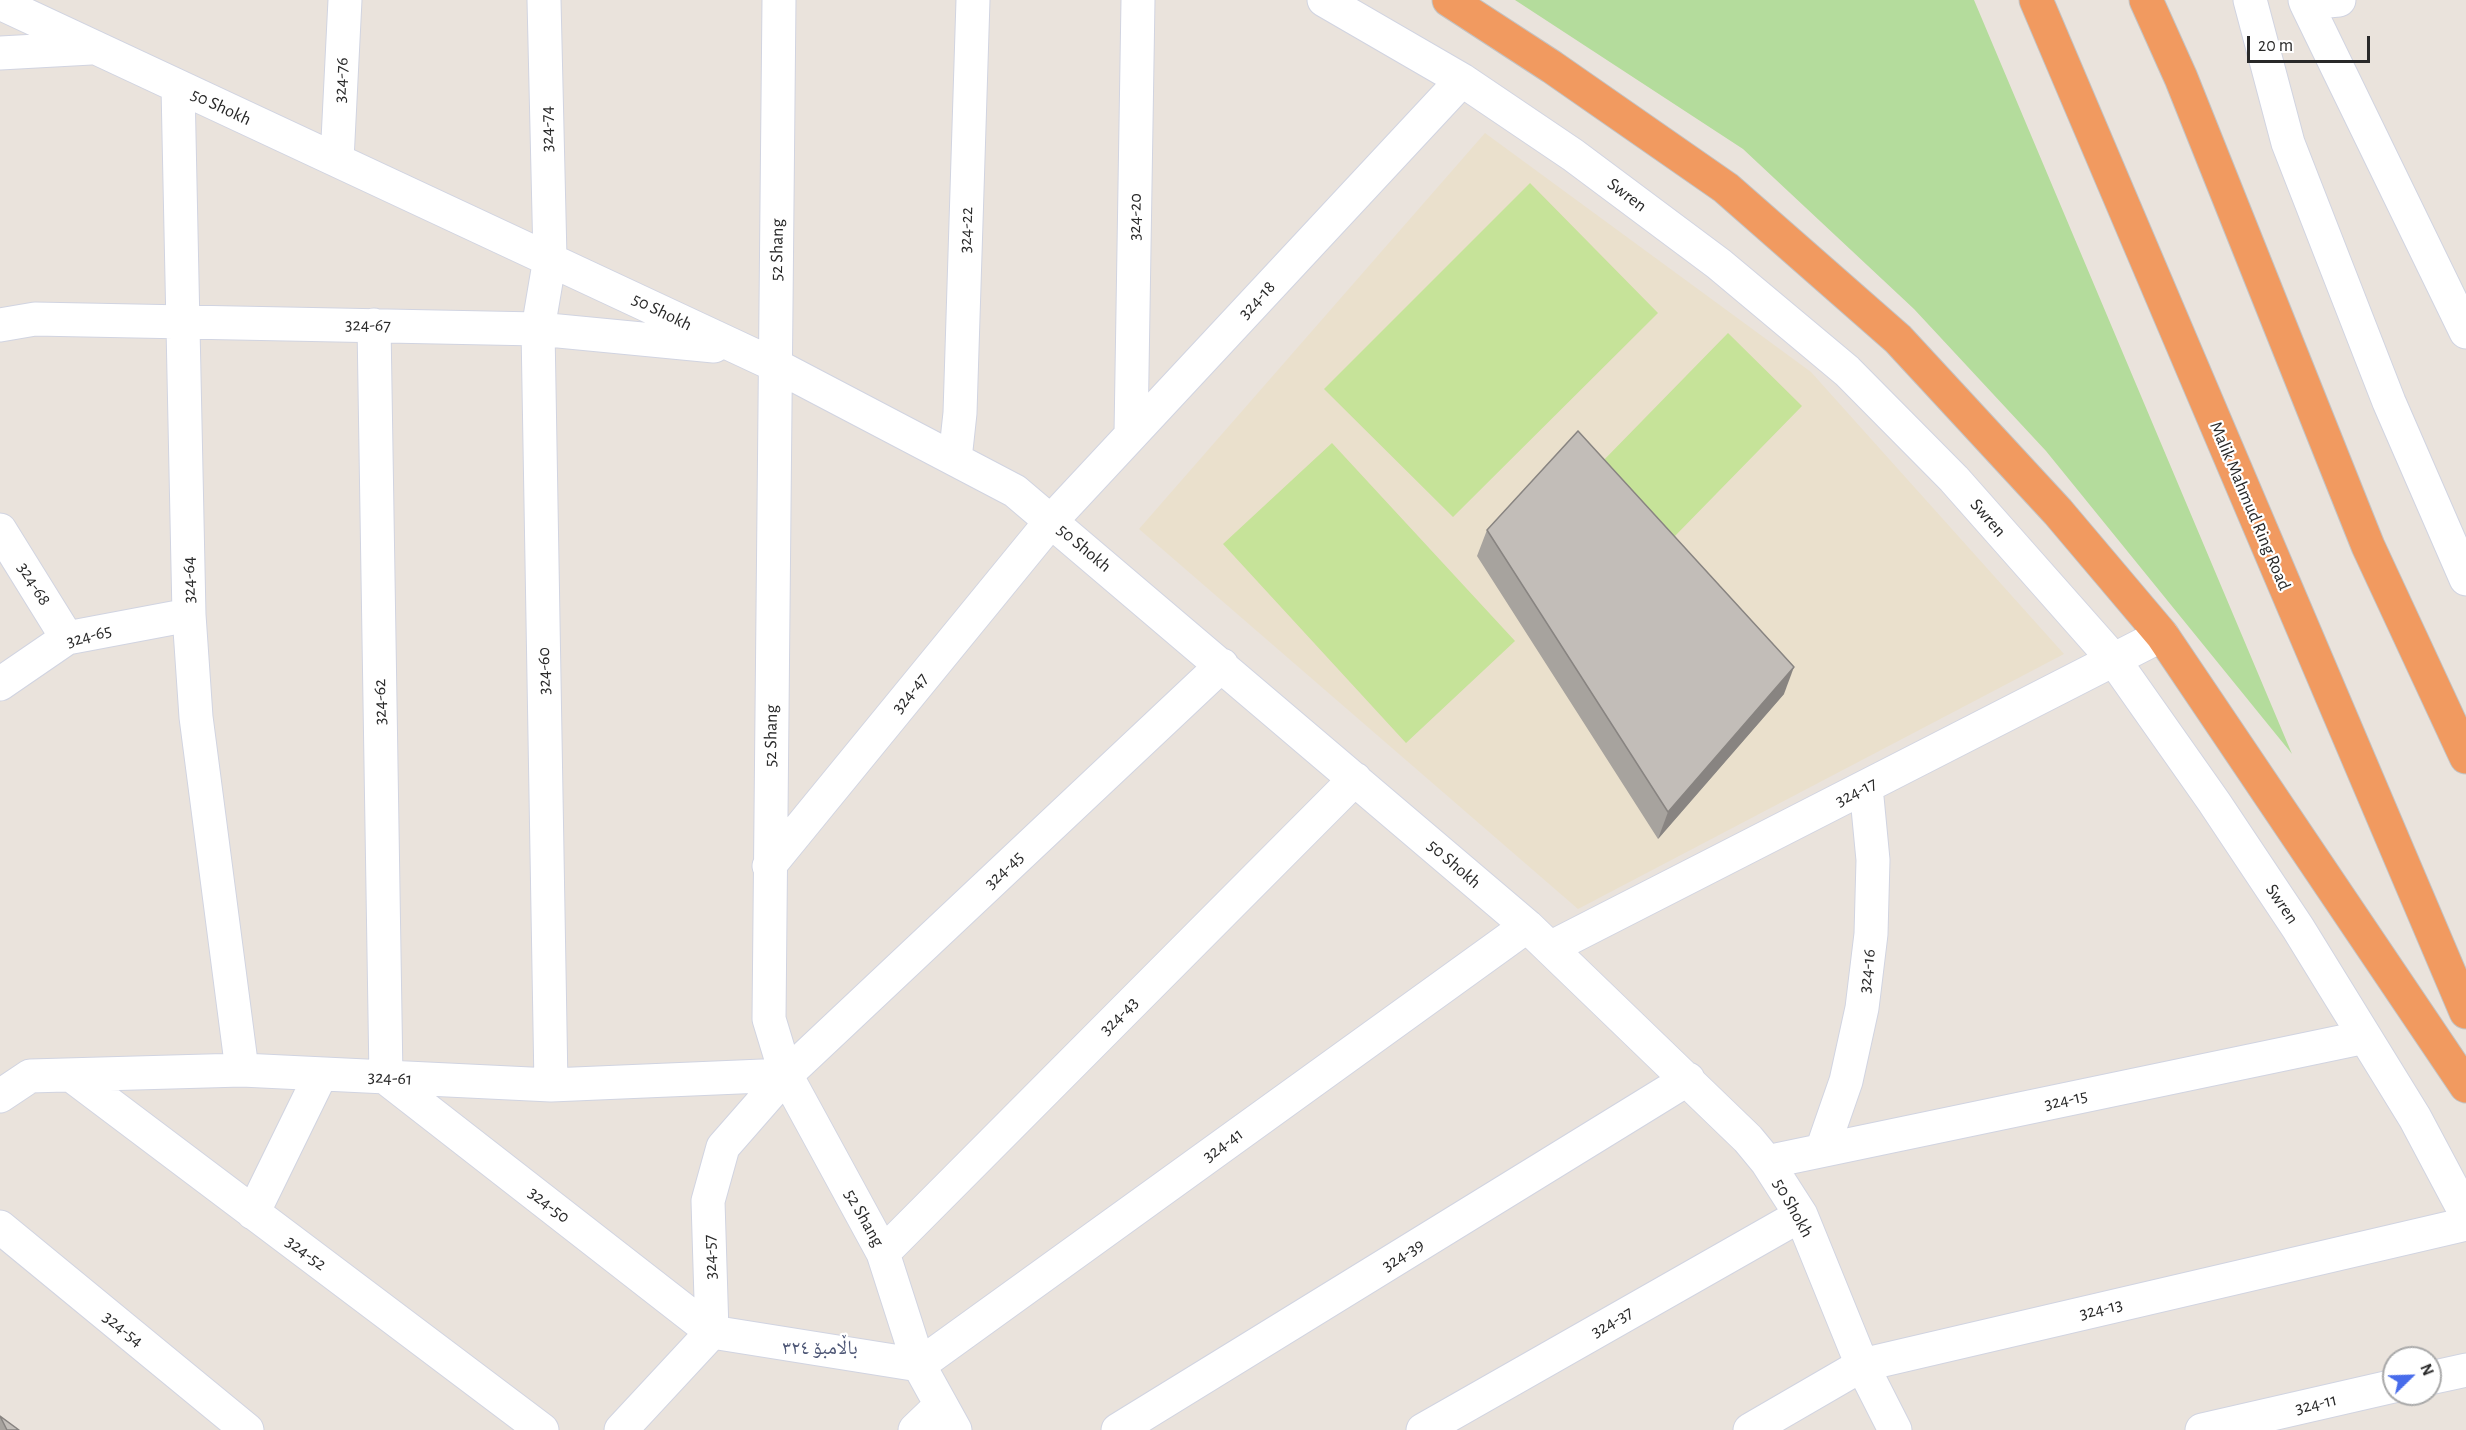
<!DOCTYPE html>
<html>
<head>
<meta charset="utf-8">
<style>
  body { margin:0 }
  #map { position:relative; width:2466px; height:1430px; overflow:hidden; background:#eae3dc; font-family:"Alegreya Sans",sans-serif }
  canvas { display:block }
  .north { position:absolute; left:2382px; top:1346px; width:60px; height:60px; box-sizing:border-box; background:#fff; border:2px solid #a9a9a9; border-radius:50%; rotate:67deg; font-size:16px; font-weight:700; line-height:24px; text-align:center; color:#292929 }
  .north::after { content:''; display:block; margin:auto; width:21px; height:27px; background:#486ceb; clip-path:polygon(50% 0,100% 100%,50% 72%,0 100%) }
  .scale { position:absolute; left:2247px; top:36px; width:123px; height:27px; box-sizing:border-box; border:3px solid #292929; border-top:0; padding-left:8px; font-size:18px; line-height:21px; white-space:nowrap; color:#292929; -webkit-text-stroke:4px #fff; paint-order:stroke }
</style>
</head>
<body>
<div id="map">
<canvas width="2466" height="1430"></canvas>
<div class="north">N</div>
<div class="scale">20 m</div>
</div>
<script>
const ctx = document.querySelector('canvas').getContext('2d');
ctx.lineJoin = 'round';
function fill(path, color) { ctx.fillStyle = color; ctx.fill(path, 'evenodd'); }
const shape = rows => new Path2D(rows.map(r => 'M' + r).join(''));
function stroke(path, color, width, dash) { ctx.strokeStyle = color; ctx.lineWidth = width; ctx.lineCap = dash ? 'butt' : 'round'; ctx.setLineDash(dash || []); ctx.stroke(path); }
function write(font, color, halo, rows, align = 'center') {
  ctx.font = font + ' "Alegreya Sans","Noto Naskh Arabic",sans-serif'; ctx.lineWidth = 4.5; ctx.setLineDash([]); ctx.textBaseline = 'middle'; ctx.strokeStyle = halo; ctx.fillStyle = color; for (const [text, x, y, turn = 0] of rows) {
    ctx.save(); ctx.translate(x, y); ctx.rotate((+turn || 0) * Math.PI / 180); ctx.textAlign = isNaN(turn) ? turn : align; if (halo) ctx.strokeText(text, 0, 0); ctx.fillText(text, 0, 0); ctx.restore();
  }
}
fill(shape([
  [1485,133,1811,372,2064,654,1578,909,1139,529]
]), '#eae0cc');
fill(shape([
  [1515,0,1974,0,2292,754,2046,451,1914,309,1743,149]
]), '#b4dc9c');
fill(shape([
  [1530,183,1658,313,1453,517,1324,389],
  [1728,333,1802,406,1674,537,1600,464],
  [1332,443,1515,641,1406,743,1223,544]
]), '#c6e399');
const street = shape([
  [544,0,550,258,538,329,551,1085],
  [779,0,769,1019,786,1075,883,1253,919,1365,955,1430],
  [1324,0,1462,80,1573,155,1719,264,1847,371,1954,479,2114,660,2214,802,2298,928,2415,1118,2466,1214],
  [2305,0,2306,3,2339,0],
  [0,3,775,365,1015,491,1527,926,1748,1139,1767,1162,1801,1215,1862,1365,1895,1430],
  [2306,3,2466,332],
  [0,53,91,48],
  [178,87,189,615,196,717,242,1070],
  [337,160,345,0],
  [0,325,35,319,538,329,714,346],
  [374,325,386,1078,712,1332,919,1365,1527,926],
  [1131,434,1138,0],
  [955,459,960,413,973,0],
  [0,530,67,638],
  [0,684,67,638,189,615],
  [769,866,1052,520,1462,80],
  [1550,948,2162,635],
  [71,1075,542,1430],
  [0,1096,30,1076,242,1070,551,1085,786,1075],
  [1822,1150,1846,1081,1862,1008,1871,934,1873,860,1866,787],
  [1767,1162,2365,1037],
  [253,1213,321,1074],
  [0,1227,247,1430],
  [883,1253,1355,779],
  [2430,1378,2466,1370],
  [621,1430,712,1332,708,1201,723,1147,786,1075,1222,665],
  [915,1430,940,1406],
  [1118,1430,1688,1079],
  [1423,1430,1801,1215],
  [1750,1430,1862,1365,2466,1224],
  [2202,1430,2394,1386]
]);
const secondary = shape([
  [2250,0,2288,143,2389,402,2466,579]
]);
const highway = shape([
  [1449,0,1552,67,1726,188,1898,339,2058,512,2162,635,2466,1086],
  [2036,0,2466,1012],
  [2146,0,2181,78,2368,546,2466,757]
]);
stroke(street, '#d1d4e1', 35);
stroke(secondary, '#d1d4e1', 35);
stroke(highway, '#c3c3c3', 35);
stroke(street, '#fff', 33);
stroke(secondary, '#fff', 33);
stroke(highway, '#f19a60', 33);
fill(shape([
  [1487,530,1784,694,1658,839,1477,556],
  [0,1416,19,1430,0,1430]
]), '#a7a39e');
fill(shape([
  [1794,667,1784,694,1658,839,1668,812]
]), '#888481');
const building = shape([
  [1578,431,1794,667,1668,812,1487,530,1578,431],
  [0,1416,19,1430,7,1430,0,1416]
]);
fill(building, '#c2bdb8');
stroke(building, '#888481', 1.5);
write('18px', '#292929', '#fff', [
  ["324-76",341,80,-87],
  ["50 Shokh",221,107,25],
  ["324-74",547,129,-91],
  ["Swren",1627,195,37],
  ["324-20",1135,217,-89],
  ["324-22",966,230,-88],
  ["52 Shang",777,250,-89],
  ["324-18",1257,300,-47],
  ["50 Shokh",662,312,26],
  ["324-67",368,325,1],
  ["Malik Mahmud Ring Road",2250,506,67],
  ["Swren",1988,518,49],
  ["50 Shokh",1084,548,40],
  ["324-64",189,580,-91],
  ["324-68",34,584,58],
  ["324-65",89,636,-15],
  ["324-60",544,671,-91],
  ["324-47",910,693,-51],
  ["324-62",380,702,-91],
  ["52 Shang",771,736,-89],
  ["324-17",1856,792,-27],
  ["50 Shokh",1454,864,41],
  ["324-45",1004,870,-43],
  ["Swren",2282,904,56],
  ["324-16",1867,971,-83],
  ["324-43",1119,1016,-45],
  ["324-61",390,1078,3],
  ["324-15",2066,1100,-12],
  ["324-41",1223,1145,-36],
  ["324-50",549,1205,38],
  ["50 Shokh",1793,1208,61],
  ["52 Shang",864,1218,61],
  ["324-52",306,1253,37],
  ["324-39",1403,1255,-32],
  ["324-57",710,1257,-92],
  ["324-13",2101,1309,-13],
  ["324-37",1612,1322,-30],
  ["324-54",123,1329,39],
  ["324-11",2316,1404,-13]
]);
write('20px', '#4d5675', '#fff', [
  ["باڵامبۆ ٣٢٤",820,1348]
]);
</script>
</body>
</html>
